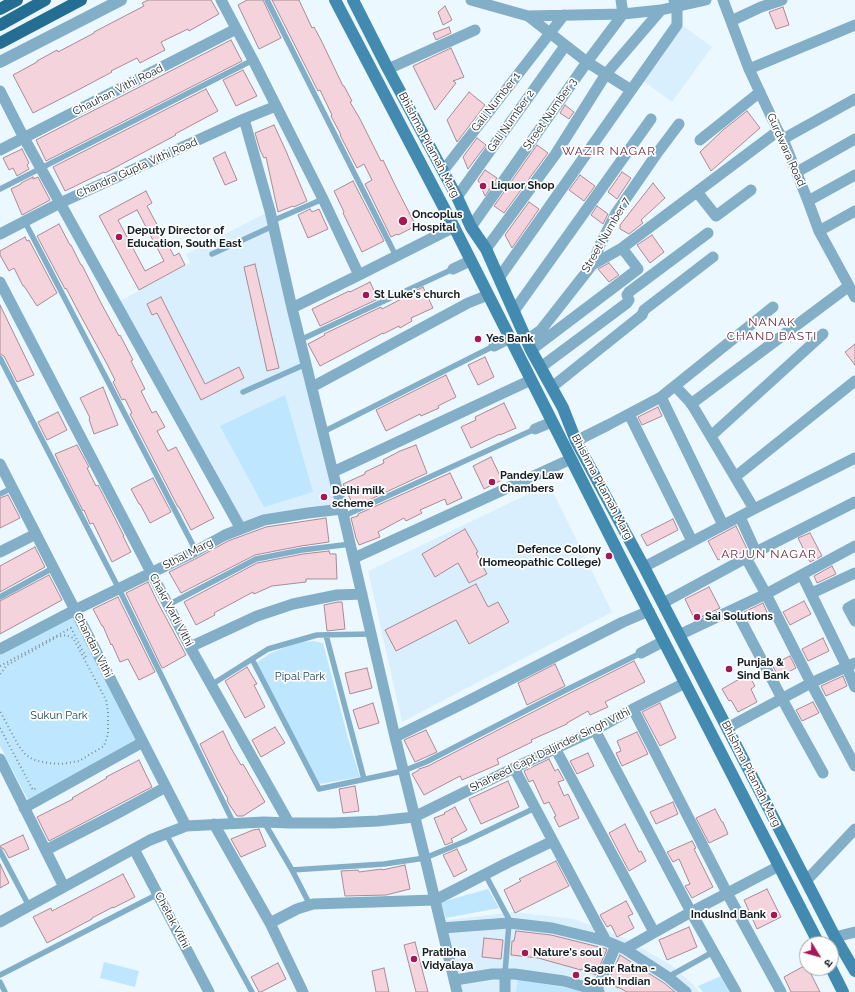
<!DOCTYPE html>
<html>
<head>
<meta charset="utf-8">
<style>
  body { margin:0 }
  #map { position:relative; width:855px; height:992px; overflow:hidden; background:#ecf8ff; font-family:Raleway,"Noto Sans Devanagari",sans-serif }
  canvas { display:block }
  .north { position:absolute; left:799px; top:936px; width:40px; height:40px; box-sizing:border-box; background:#fff; border:1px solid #a1a5a8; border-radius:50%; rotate:127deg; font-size:11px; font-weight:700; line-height:16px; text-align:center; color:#131e25 }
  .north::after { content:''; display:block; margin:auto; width:14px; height:18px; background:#a61756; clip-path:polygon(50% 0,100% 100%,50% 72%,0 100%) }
</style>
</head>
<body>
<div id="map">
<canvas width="855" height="992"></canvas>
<div class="north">उ</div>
</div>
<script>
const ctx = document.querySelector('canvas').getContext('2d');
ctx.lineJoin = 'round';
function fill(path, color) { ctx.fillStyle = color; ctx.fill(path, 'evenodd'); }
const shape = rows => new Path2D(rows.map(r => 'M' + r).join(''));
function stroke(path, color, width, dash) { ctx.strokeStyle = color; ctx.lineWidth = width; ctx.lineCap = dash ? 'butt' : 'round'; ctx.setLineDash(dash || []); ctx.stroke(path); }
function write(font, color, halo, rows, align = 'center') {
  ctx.font = font + ' Raleway,sans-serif'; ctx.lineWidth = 3.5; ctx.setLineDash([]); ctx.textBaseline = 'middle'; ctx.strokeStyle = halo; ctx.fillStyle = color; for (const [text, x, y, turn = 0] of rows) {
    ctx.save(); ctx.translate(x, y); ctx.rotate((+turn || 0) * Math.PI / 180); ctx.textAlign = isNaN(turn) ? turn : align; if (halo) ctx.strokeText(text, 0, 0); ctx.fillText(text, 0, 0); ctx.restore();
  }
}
fill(shape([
  [682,25,712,47,672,102,642,80],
  [270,211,342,509,241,529,116,303,190,263,186,254],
  [549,484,612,612,402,722,368,571],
  [513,912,574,919,624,938,671,965,693,984,699,992,457,992,440,921]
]), '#d9effd');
fill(shape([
  [285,395,313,492,264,507,220,426],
  [73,616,139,741,28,800,0,746,0,655],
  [313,641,323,643,348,738,360,777,319,784,256,663,271,653,286,647,301,642],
  [488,889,499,908,446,918,441,902],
  [104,962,139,971,135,987,100,978],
  [721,976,729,992,703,992,698,986],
  [518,979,588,992,516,992]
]), '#bee6fe');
const building = shape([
  [148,0,211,0,219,14,189,31,188,29,161,42,165,50,140,63,137,58,111,71,112,72,78,90,33,113,13,75,37,62,37,61,57,50,58,52,94,33,94,32,144,6,142,3,148,0],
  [247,0,263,0,281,38,259,49,238,5,247,0],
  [272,0,299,0,312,28,314,27,321,40,343,86,344,86,352,101,350,102,360,119,381,161,383,160,395,185,416,226,398,235,397,234,391,237,365,184,372,180,364,164,357,168,340,135,341,135,331,116,332,115,320,90,318,91,272,0],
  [445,6,452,20,443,25,438,12,445,6],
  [783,7,789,25,776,29,769,12,783,7],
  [449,27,451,33,436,40,433,33,449,27],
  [231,40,242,61,46,161,36,140,231,40],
  [451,48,464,77,453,81,456,83,435,110,413,66,451,48],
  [243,70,257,96,236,106,223,80,243,70],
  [206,89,218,111,175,134,176,135,105,173,104,172,65,191,53,167,206,89],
  [469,92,485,105,457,142,447,120,469,92],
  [565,105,574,112,569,119,560,113,565,105],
  [747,111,760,128,711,171,700,152,723,130,747,111],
  [274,125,286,151,307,201,294,207,293,206,278,212,266,157,264,158,260,150,255,133,274,125],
  [477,138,486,145,468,169,463,157,477,138],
  [537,145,548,153,504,213,494,206,537,145],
  [22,149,29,163,27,165,29,169,17,176,13,168,9,170,3,158,22,149],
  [225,152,237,180,225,185,213,158,225,152],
  [485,170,497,178,485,196,478,180,485,170],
  [622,172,631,178,617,199,608,192,622,172],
  [580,175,595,186,584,201,569,190,580,175],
  [33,177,33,179,38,177,50,200,22,215,11,189,21,184,21,183,33,177],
  [353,181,384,241,362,252,343,213,344,212,334,191,353,181],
  [653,183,665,198,641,220,643,223,629,234,620,229,620,225,653,183],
  [146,191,152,203,147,206,174,256,179,253,185,265,139,290,99,216,146,191],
  [137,210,164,261,145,271,118,220,137,210],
  [529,202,539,209,512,248,505,235,529,202],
  [597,206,608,214,603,224,591,215,597,206],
  [310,209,312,212,319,209,328,229,308,238,298,215,310,209],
  [59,224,70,245,71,245,81,265,82,265,101,303,119,336,120,335,133,360,131,361,145,389,141,391,152,413,156,411,165,427,157,431,168,451,176,447,214,518,191,530,179,507,178,507,130,414,132,413,125,399,122,400,113,382,115,380,107,364,78,311,66,288,65,289,37,236,59,224],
  [652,235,664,252,650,263,637,245,652,235],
  [25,237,27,241,29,240,57,293,37,306,24,286,23,286,14,268,9,271,0,255,0,251,25,237],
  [609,263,619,275,609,282,598,269,609,263],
  [255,264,279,368,267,371,244,267,255,264],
  [370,282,378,299,320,326,312,309,349,291,350,292,370,282],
  [423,287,433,308,411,318,412,321,400,328,399,326,383,334,383,333,320,366,308,344,325,335,324,334,381,307,382,309,409,295,409,294,423,287],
  [161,297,205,384,239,367,244,378,201,400,157,313,152,315,147,304,161,297],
  [0,305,34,375,17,382,4,356,0,354,0,305],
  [855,344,855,365,845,352,855,344],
  [485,357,494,377,478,385,468,365,485,357],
  [446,375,456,397,438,406,439,408,421,416,420,414,386,431,376,410,446,375],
  [103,387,118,425,94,434,89,419,90,418,80,398,103,387],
  [504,403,516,428,500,435,500,434,471,448,461,427,476,420,475,417,504,403],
  [658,407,662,416,642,425,638,417,658,407],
  [58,412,67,430,47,440,38,422,58,412],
  [77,445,89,467,87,468,96,486,98,485,124,536,123,536,131,552,112,562,93,523,90,524,84,510,83,511,59,463,55,454,77,445],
  [416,445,427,473,354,507,343,484,365,474,365,472,384,463,383,460,400,451,416,445],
  [491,457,502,480,484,489,473,466,491,457],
  [450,473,462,498,447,505,445,499,420,510,422,513,406,521,404,518,378,532,380,537,359,545,356,538,351,518,358,516,358,514,450,473],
  [153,478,171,512,150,523,140,504,139,504,131,489,153,478],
  [8,495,20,518,0,528,0,498,8,495],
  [326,518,329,542,301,546,255,555,181,593,169,572,199,557,228,541,266,527,326,518],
  [673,519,678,530,647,546,641,535,673,519],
  [736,526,747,549,735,556,733,552,718,560,708,541,736,526],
  [465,529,478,552,476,553,487,574,469,583,458,563,435,577,422,554,465,529],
  [810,533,822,556,810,562,798,538,810,533],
  [35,547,45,567,0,592,0,566,35,547],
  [329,551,330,554,336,554,337,579,306,579,306,582,272,586,254,594,253,592,214,613,215,615,196,625,184,602,257,563,303,554,329,551],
  [832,566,836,574,817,583,814,576,832,566],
  [49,575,62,600,0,634,0,601,49,575],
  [148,582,157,601,186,655,163,668,162,668,126,593,148,582],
  [476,584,488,607,498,602,509,622,469,644,456,620,396,651,385,630,476,584],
  [709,587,720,608,695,620,685,599,709,587],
  [118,597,155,672,139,680,128,659,120,662,112,644,111,645,103,626,102,626,93,609,118,597],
  [804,601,811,614,790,625,783,612,804,601],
  [338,602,342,602,345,629,327,631,324,605,338,602],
  [763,603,767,612,749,622,744,612,763,603],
  [823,638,829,651,808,661,802,649,823,638],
  [790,656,796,668,779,677,772,665,790,656],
  [634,661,645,682,605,702,608,707,590,715,588,711,567,723,567,724,531,740,532,742,497,759,499,764,462,780,460,776,424,795,412,774,419,770,419,769,428,766,566,695,634,661],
  [555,664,565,686,527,705,518,683,555,664],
  [247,667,257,684,254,685,265,707,245,718,225,681,247,667],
  [367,668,372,688,350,694,345,673,367,668],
  [748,674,755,686,751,689,757,702,738,712,731,700,729,701,722,689,748,674],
  [843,676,847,686,826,696,821,686,843,676],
  [813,702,819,713,802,721,796,710,813,702],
  [373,703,379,723,359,729,353,710,373,703],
  [660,703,676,738,660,746,642,712,660,703],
  [275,727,285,743,261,757,252,740,275,727],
  [426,730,437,752,415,762,404,740,426,730],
  [223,731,231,748,241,765,243,764,265,802,243,816,237,816,229,804,227,800,228,799,217,779,200,744,223,731],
  [637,732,648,754,622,766,616,753,621,751,617,741,637,732],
  [588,753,594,766,577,774,570,761,588,753],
  [549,759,555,771,558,769,564,780,558,782,564,796,568,794,579,818,559,827,554,817,556,816,549,802,544,804,533,780,529,782,524,771,549,759],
  [139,760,152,787,49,841,37,817,73,799,72,798,107,778,106,777,139,760],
  [508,781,519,807,481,824,469,799,508,781],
  [355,786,359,811,343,813,339,789,355,786],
  [673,802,678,814,656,824,650,812,673,802],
  [455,807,467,830,451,839,453,842,445,845,434,818,445,814,444,813,455,807],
  [715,809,722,822,723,822,728,834,709,843,696,818,715,809],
  [625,824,639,852,641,851,646,861,629,871,609,833,625,824],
  [259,829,266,846,241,857,231,839,253,830,259,829],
  [23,835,29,849,9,858,4,849,0,847,0,846,23,835],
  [692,841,696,848,694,849,713,887,692,898,685,886,690,884,679,859,673,862,667,852,692,841],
  [457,849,467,870,454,877,443,855,457,849],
  [556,861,569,886,515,913,504,890,521,881,519,879,556,861],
  [0,864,9,883,0,888,0,864],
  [405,865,410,889,386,895,345,896,341,871,358,870,359,872,382,869,382,870,405,865],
  [123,874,135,897,113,908,113,907,92,918,92,919,47,943,33,917,51,908,52,911,123,874],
  [767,889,781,917,757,929,744,900,767,889],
  [626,901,633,914,628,916,634,928,617,937,611,925,607,927,600,915,626,901],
  [689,927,697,947,667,960,659,940,689,927],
  [516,931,551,935,607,949,596,975,581,969,581,970,538,958,511,955,512,941,514,941,516,931],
  [484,938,503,940,501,959,482,957,484,938],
  [415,942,428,992,416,992,404,945,415,942],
  [620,955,664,983,675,992,627,992,618,987,618,988,608,982,620,955],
  [278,963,286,979,261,992,259,992,251,977,278,963],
  [804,966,807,966,807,968,808,968,820,992,791,992,784,977,804,966],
  [384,968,389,992,376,992,372,971,384,968]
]);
fill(building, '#f5d3dc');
stroke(building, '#aa8a92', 1);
stroke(shape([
  [0,666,71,628,86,657],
  [0,674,7,665,57,637,66,635,73,638,106,700,108,711,108,734,104,746,79,761,61,764,48,763,34,760,26,755,18,745,0,711],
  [0,728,33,790,37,788]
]), '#838f96', 2, [1, 3]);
stroke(shape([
  [267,0,396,256],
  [0,189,253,60],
  [272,221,323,199],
  [25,222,196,551],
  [212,254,273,226],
  [300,340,453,269],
  [0,358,119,589,234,824],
  [243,392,306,364],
  [323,432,494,346],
  [0,494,12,488],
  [344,516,535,429],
  [0,597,53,568],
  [168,605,256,559,302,550,351,544],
  [326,635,364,779],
  [252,659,319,789,403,771,426,762,564,691,641,653],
  [211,685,268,649,317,635,371,634],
  [264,822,292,870,384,864,425,858,466,841,535,808],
  [166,834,252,992],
  [0,851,29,906],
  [292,870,310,905],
  [485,874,511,923],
  [505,973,509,923],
  [0,975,158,894],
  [668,977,713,952],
  [0,982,5,992]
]), '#82aec8', 5.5);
stroke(shape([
  [221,0,253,60,323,199,359,275],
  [471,0,528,16,623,14,661,10,706,0],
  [723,0,749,69,778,131,783,139,808,201,819,231,855,297],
  [528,16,587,62,631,90],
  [731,21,761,7,782,0],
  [388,69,475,30],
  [749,69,855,25],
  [0,91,24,138,241,529],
  [244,119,270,211,292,308,342,509,395,737,425,858,457,992],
  [783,139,855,99],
  [700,140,760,92],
  [0,150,236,29],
  [443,171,564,15],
  [797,172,855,139],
  [697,192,716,216,751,190],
  [457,197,565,46],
  [808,201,855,175],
  [471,227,587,62,623,14,621,0],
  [819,231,855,211],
  [0,234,60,203,244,119,276,106],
  [486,249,555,155,606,74,661,10],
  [592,265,622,248,778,131],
  [453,269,470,261],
  [499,278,677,25,677,6,674,0],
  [0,282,190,647,289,823,333,823,378,821,414,817,514,768,595,730,633,709,685,683],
  [292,308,359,275,454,227],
  [514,311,651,119],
  [527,340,541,330,592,265,600,245,616,213,658,152,679,124],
  [494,346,510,338],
  [531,350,638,269,622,248],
  [541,367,627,303,629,300,627,295,629,292,708,233],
  [675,386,691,403,754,509],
  [312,387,468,303,488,295],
  [552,387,642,315,644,310,713,257],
  [661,397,723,525],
  [691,404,849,286],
  [629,414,692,541],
  [535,429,552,422],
  [711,436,823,334],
  [576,441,608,425,661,397,773,307],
  [0,464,186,826],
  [333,472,531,380],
  [735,477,855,381],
  [740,517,756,552],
  [0,552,36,534],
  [354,558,571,459],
  [746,558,766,594,811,683,855,766],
  [644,567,754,509,855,458],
  [802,575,844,661,855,687],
  [812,593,855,573],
  [663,603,746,558,756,552,855,502],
  [855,604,848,608,855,621],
  [735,609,787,708,823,773],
  [679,635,766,594,855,546],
  [190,647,257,616,293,604,337,595,362,594],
  [0,649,75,610,196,551,225,535,264,520,308,513,342,509],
  [641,653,664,641],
  [633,709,727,893,781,992],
  [727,728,811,683,855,663],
  [595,730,691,912,736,992],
  [395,737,466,702,623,622,649,611],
  [555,748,654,932],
  [0,759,64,887],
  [514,768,606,941],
  [24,808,143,742],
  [214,824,270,923,303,992],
  [134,849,209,992],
  [46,850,116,814,166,787],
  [806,881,855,829],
  [0,922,150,840,186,826,264,822,289,823],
  [270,923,297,909,313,904,435,900,507,863,553,841],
  [442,928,509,923,552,928,606,941,625,949,668,977,686,992],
  [835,937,855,932],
  [625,949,691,912,779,866],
  [455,980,492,974,515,974,564,981,589,988,599,992],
  [505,992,505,973],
  [596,992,616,945]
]), '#82aec8', 11);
stroke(shape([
  [0,62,121,0]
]), '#82aec8', 12);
stroke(shape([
  [335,0,454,227,620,556,819,944],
  [353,0,388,69,457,197,471,227,486,249,531,350,563,408,576,441,644,567,835,937,855,971],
  [831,968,843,992]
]), '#438ab0', 12);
stroke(shape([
  [0,9,17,0],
  [0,25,45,0],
  [0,43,81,0]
]), '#246e93', 12);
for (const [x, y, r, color] of [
  [483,186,4,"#a61756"],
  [403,221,5,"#a61756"],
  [119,237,4,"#a61756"],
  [366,295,4,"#a61756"],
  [478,339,4,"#a61756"],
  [492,482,4,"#a61756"],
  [324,497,4,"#a61756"],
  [609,556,4,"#a61756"],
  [697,617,4,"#a61756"],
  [729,669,4,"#a61756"],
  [774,915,4,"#a61756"],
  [525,953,4,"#a61756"],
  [414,959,4,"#a61756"],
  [576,975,4,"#a61756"]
]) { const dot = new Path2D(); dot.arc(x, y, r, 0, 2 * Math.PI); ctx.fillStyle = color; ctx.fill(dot); stroke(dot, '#fff', 1.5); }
write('11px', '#131e25', '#fff', [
  ["Chauhan Vithi Road",118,90,-27],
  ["Gali Number 1",496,102,-52],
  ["Street Number 3",550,114,-55],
  ["Gali Number 2",511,121,-55],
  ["Bhishma Pitamah Marg",429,145,62],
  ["Gurdwara Road",786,150,66],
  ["Chandra Gupta Vithi Road",137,168,-24],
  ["Street Number 7",606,235,-60],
  ["Bhishma Pitamah Marg",602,487,62],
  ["Sthal Marg",188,554,-27],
  ["Chakr Varti Vithi",171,610,62],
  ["Chandan Vithi",93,645,63],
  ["Shaheed Capt Daljinder Singh Vithi",550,750,-26],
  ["Bhishma Pitamah Marg",751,774,63],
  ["Chetak Vithi",172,920,62]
]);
write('bold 11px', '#131e25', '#fff', [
  ["Liquor Shop",491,186],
  ["Oncoplus",412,215],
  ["Hospital",412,228],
  ["Deputy Director of",127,231],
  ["Education, South East",127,244],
  ["St Luke's church",374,295],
  ["Yes Bank",486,339],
  ["Pandey Law",500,476],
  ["Chambers",500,489],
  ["Delhi milk",332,491],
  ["scheme",332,504],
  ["Defence Colony",601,550,"right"],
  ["(Homeopathic College)",601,563,"right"],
  ["Sai Solutions",705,617],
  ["Punjab &",737,663],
  ["Sind Bank",737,676],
  ["IndusInd Bank",766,915,"right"],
  ["Pratibha",422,953],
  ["Vidyalaya",422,966],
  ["Nature's soul",533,953],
  ["Sagar Ratna -",584,969],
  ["South Indian",584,982]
], 'left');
write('11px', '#0f3e54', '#fff', [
  ["Pipal Park",300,677],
  ["Sukun Park",59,716]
]);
ctx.letterSpacing = '1px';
write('12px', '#712d44', '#fff', [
  ["WAZIR NAGAR",609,151],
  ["NANAK",772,322],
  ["CHAND BASTI",772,336],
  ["ARJUN NAGAR",769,554]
]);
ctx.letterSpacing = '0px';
</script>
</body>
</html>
